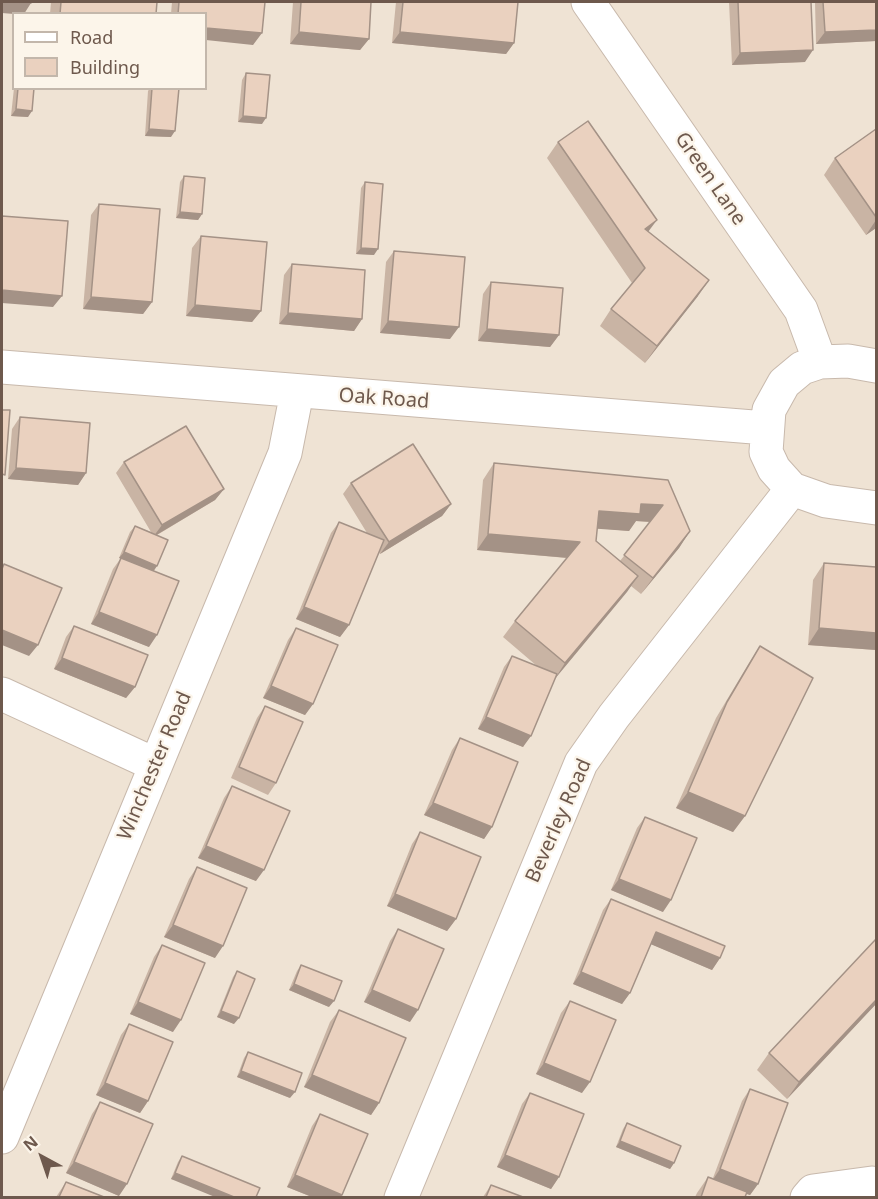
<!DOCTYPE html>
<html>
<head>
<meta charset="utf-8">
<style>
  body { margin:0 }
  #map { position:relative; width:878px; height:1199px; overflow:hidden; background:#f9f1e4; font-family:"Noto Sans",sans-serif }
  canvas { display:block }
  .frame { position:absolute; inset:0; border:3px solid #6e594d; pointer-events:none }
  .legend { position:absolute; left:12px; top:12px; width:195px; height:78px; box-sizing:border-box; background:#fcf5ea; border:2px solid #c3b7ab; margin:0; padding:8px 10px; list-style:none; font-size:18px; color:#6e594d }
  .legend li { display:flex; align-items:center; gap:12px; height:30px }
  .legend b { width:30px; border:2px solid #c3b7ab }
  .north { position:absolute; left:12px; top:1127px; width:60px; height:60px; -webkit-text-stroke:4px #fcf5ea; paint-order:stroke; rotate:320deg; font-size:16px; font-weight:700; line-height:24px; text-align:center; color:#6e594d }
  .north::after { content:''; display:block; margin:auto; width:21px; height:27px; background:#6e594d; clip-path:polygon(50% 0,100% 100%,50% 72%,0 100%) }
</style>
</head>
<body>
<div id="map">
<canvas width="878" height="1199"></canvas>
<div class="frame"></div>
<ul class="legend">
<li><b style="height:8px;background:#fff"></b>Road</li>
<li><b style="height:16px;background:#ead1bf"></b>Building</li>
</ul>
<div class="north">N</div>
</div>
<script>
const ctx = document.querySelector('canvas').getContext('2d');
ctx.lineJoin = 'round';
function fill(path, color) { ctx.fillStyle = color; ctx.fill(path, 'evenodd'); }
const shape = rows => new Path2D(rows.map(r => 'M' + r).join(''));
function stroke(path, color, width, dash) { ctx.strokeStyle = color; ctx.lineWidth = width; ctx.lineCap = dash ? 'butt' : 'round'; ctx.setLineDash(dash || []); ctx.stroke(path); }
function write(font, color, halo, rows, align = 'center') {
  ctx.font = font + ' "Noto Sans",sans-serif'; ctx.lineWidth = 4.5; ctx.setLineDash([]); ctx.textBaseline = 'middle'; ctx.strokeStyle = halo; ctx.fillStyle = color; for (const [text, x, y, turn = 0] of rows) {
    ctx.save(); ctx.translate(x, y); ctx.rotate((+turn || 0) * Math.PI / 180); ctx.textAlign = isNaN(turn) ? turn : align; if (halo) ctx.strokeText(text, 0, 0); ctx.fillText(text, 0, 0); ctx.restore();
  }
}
fill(shape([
  [2,2,876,2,876,1197,2,1197],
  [14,14,206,14,206,88,14,88]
]), '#efe3d4');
const minor = shape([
  [588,2,801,310,820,362],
  [876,366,848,361,820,362,802,368,784,383,769,410,766,452,774,469,792,489,826,501,876,508],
  [2,367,766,428],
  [2,694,156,765],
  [2,1137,285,453,297,392],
  [401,1198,581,763,614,716,792,489],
  [807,1198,813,1191,872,1183]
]);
stroke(minor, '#c8b9ac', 35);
stroke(minor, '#fff', 33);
fill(shape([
  [51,2,157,2,156,14,50,14],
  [172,2,265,2,253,45,206,14,171,14],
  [293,2,371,2,369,39,360,50,290,44],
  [396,2,518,2,514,43,506,54,392,43],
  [729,2,811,2,805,62,732,65],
  [815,2,876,2,876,41,816,44],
  [246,73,262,124,238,122,242,80],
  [14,88,34,88,28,117,11,116],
  [150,88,152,88,171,137,145,136,148,91],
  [876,129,876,228,866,235,824,175,835,158],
  [558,142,698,296,645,363,600,326,611,309,632,283,547,158],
  [184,176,202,214,198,220,176,218,180,182],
  [365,182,374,255,356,254,361,188],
  [99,204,152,302,143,314,83,309,91,215],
  [201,236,261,311,252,322,186,316,192,248],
  [394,251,450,339,380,333,386,262],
  [292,264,362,319,354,331,279,324,284,275],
  [491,282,559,335,550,347,478,341,483,294],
  [20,417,86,473,78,485,8,479,12,429],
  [124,462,224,489,215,500,157,535,153,571,149,647,91,624,113,569,121,558,119,558,130,532,135,526,151,532,116,473],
  [494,463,690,531,679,548,641,594,631,586,555,678,523,747,478,729,504,667,512,656,537,666,503,637,515,621,567,558,477,550,483,480],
  [636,521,651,522,620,561,596,541,597,528,629,531],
  [351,483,451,504,442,516,380,554,379,552,349,625,340,637,296,619,331,533,339,522,367,533,343,494],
  [824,563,876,567,876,650,808,645,813,580],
  [74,626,135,687,126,698,54,669,66,637],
  [296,628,313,704,305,715,263,698,288,640],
  [760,646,745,816,733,832,676,808,716,718,749,663],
  [265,706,276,783,268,795,231,778,257,718],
  [460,738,492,827,484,839,424,815,452,750],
  [232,786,256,881,198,858,224,798],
  [645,817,663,912,611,890,637,828],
  [420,832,456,919,447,931,387,906,412,844],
  [197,867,215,958,164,937,189,879],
  [611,899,720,958,712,970,651,944,630,993,622,1004,573,984,603,910],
  [398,929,410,1022,364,1002,390,941],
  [162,945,173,1032,130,1014,154,957],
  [301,965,329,1007,289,990,297,971],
  [237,971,234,1024,217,1017,233,977],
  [570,1001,582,1093,536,1074,561,1013],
  [876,1004,787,1099,757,1070,769,1053],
  [339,1010,379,1103,371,1115,304,1087,330,1022],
  [129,1024,148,1101,140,1113,96,1095,121,1035],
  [248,1052,290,1098,237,1077,244,1058],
  [750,1089,758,1184,750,1195,746,1194,745,1197,695,1197,697,1193,708,1177,713,1178,742,1101],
  [530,1093,559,1177,551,1189,497,1167,522,1104],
  [100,1102,119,1196,66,1173,92,1114],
  [320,1114,342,1195,341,1197,312,1197,287,1187,312,1126],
  [627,1123,674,1163,670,1169,616,1147,623,1129],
  [182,1156,256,1197,171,1179,178,1162],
  [66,1182,104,1197,56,1197],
  [491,1185,523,1197,483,1197]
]), '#c9b4a4');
fill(shape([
  [2,2,14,2,31,3,24,14,14,14,2,13],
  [206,28,262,33,253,45,206,40],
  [876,30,876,41,816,44,825,32],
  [299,32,369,39,360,50,290,44],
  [400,32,514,43,506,54,392,43],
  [813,50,805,62,732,65,740,53],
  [16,109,32,111,28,117,11,116],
  [243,116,266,118,262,124,238,122],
  [149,129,175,131,171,137,145,136],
  [180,212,202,214,198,220,176,218],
  [657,220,645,236,645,229],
  [876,220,876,228,866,235],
  [361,248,378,249,374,255,356,254],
  [709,280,698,296,645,363,657,346],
  [2,290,62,296,53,307,2,303],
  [91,297,152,302,143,314,83,309],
  [195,305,261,311,252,322,186,316],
  [288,313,362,319,354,331,279,324],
  [388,321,459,327,450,339,380,333],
  [487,329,559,335,550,347,478,341],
  [16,468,86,473,78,485,8,479],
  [224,489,215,500,153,537,162,525],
  [451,504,442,516,380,554,389,542],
  [641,504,663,505,652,522,636,521,629,531,587,528,599,511],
  [690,531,679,548,641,594,653,578],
  [488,534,580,542,569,558,477,550],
  [124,552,157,566,153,572,119,558],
  [638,576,627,592,554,680,565,663],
  [304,607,349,625,340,637,296,619],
  [99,612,157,635,149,647,91,624],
  [819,628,876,633,876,650,808,645],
  [2,630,38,645,29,656,2,645],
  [62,658,135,687,126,698,54,669],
  [271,686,313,704,305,715,263,698],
  [486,717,531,736,523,747,478,729],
  [688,792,745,816,733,832,676,808],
  [433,803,492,827,484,839,424,815],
  [206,846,264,870,256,881,198,858],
  [619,879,671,900,663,912,611,890],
  [395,894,456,919,447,931,387,906],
  [173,925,223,946,215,958,164,937],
  [656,932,720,958,712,970,648,943],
  [581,972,630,993,622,1004,573,984],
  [294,984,334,1001,329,1007,289,990],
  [372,990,418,1010,410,1022,364,1002],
  [876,1000,876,1004,787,1099,799,1082],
  [138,1002,181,1020,173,1032,130,1014],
  [221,1011,239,1018,234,1024,217,1017],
  [544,1063,590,1082,582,1093,536,1074],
  [241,1071,295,1092,290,1098,237,1077],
  [312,1075,379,1103,371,1115,304,1087],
  [105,1083,148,1101,140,1113,96,1095],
  [620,1141,674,1163,670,1169,616,1147],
  [505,1155,559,1177,551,1189,497,1167],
  [74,1162,127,1184,119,1196,66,1173],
  [720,1169,758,1184,750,1195,712,1181],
  [175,1173,234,1197,215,1197,171,1179],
  [295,1175,342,1195,341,1197,312,1197,287,1187]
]), '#a49286');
const building = shape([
  [14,2,31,2,31,3,14,2],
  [61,2,157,2,156,14,60,14,61,2],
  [179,2,265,2,262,33,206,28,206,14,178,14,179,2],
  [301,2,371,2,369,39,299,32,301,2],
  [403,2,518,2,514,43,400,32,403,2],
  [738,2,811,2,813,50,740,53,738,2],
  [823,2,876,2,876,30,825,32,823,2],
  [246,73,270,75,266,118,243,116,246,73],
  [18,88,34,88,32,111,16,109,18,88],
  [152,88,179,88,175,131,149,129,152,88],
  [588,121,657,220,645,229,709,280,657,346,611,309,645,268,558,142,588,121],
  [876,129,876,217,835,158,876,129],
  [184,176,205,178,202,214,180,212,184,176],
  [365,182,383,184,378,249,361,248,365,182],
  [99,204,160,209,152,302,91,297,99,204],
  [2,216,68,221,62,296,2,290,2,216],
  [201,236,267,242,261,311,195,305,201,236],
  [394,251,465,257,459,327,388,321,394,251],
  [292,264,365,270,362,319,288,313,292,264],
  [491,282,563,288,559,335,487,329,491,282],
  [2,410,10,410,5,475,2,474,2,410],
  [20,417,90,423,86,473,16,468,20,417],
  [186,426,224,489,162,525,124,462,186,426],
  [413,444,451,504,389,542,351,483,413,444],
  [494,463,668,480,690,531,653,578,624,555,663,505,641,504,640,514,599,511,596,541,638,576,565,663,515,621,580,542,488,534,494,463],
  [339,522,384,540,349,625,304,607,339,522],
  [135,526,168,540,157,566,124,552,135,526],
  [121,558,179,581,157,635,99,612,121,558],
  [824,563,876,567,876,633,819,628,824,563],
  [4,564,62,588,38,645,2,630,2,569,4,564],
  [74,626,148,655,135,687,62,658,74,626],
  [296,628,338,645,313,704,271,686,296,628],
  [760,646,813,678,745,816,688,792,727,702,760,646],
  [512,656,557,674,531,736,486,717,512,656],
  [265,706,303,722,276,783,239,767,265,706],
  [460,738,518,762,492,827,433,803,460,738],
  [232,786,290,811,264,870,206,846,232,786],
  [645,817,697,838,671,900,619,879,645,817],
  [420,832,481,857,456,919,395,894,420,832],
  [197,867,247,888,223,946,173,925,197,867],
  [611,899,725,946,720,958,656,932,630,993,581,972,611,899],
  [398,929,444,949,418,1010,372,990,398,929],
  [876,939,876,1000,799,1082,769,1053,876,939],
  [162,945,205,963,181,1020,138,1002,162,945],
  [301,965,342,981,334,1001,294,984,301,965],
  [237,971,255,979,239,1018,221,1011,237,971],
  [570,1001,616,1020,590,1082,544,1063,570,1001],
  [339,1010,406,1038,379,1103,312,1075,339,1010],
  [129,1024,173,1042,148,1101,105,1083,129,1024],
  [248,1052,302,1073,295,1092,241,1071,248,1052],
  [750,1089,788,1103,758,1184,720,1169,750,1089],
  [530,1093,584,1114,559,1177,505,1155,530,1093],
  [100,1102,153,1124,127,1184,74,1162,100,1102],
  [320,1114,368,1134,342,1195,295,1175,320,1114],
  [627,1123,681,1146,674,1163,620,1141,627,1123],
  [182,1156,260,1188,256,1197,234,1197,175,1173,182,1156],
  [708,1177,747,1192,745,1197,701,1197,708,1177],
  [66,1182,104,1197,59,1197,66,1182],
  [491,1185,523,1197,486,1197,491,1185]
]);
fill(building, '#ead1bf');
stroke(building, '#a49286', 1.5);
write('20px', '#6e594d', '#fcf5ea', [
  ["Green Lane",710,179,55],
  ["Oak Road",384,399,4],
  ["Winchester Road",155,766,-67],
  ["Beverley Road",559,821,-66]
]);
</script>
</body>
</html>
